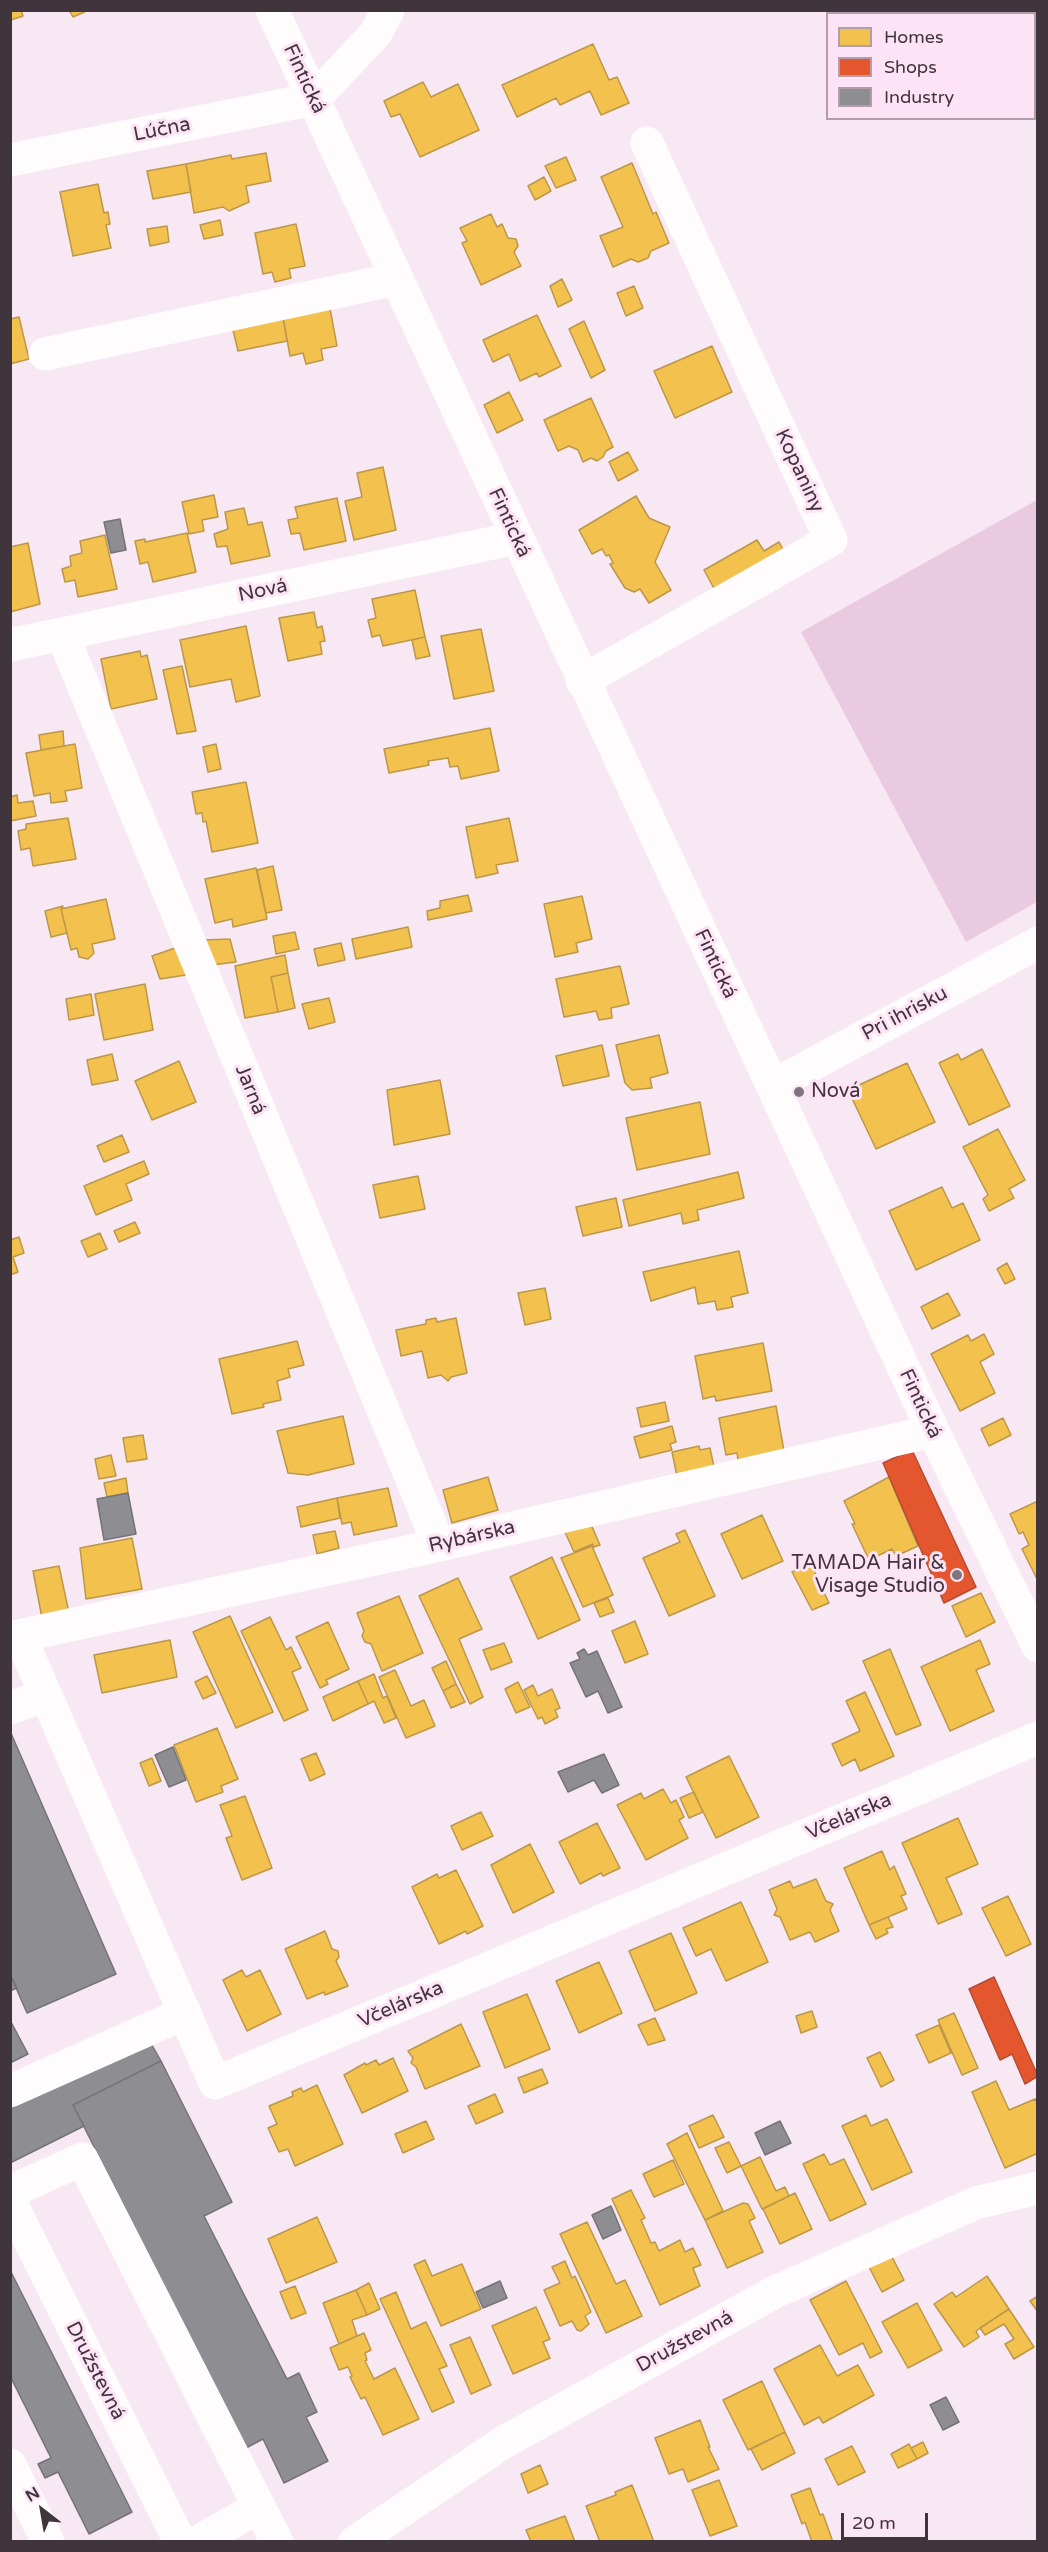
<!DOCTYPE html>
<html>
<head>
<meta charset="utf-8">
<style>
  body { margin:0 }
  #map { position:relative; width:1048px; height:2552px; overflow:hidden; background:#f8e8f3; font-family:"Varela Round",sans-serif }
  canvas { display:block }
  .frame { position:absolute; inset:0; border:12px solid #40353d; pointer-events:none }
  .legend { position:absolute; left:826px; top:12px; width:210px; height:108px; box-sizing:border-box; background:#fee2f5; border:2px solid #b29dab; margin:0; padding:8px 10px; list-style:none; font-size:18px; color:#40353d }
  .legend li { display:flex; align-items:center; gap:12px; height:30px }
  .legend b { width:30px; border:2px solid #b29dab }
  .north { position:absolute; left:12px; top:2480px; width:60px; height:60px; -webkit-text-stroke:4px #fee2f5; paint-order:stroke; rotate:329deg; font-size:16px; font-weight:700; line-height:24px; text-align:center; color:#40353d }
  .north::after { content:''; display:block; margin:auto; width:21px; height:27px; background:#40353d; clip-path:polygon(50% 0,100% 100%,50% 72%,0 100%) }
  .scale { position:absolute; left:841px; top:2513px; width:87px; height:27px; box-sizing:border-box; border:3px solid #40353d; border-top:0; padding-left:8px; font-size:18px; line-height:21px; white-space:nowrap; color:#40353d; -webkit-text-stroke:4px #fee2f5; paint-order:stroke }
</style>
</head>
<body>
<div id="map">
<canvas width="1048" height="2552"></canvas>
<div class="frame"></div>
<ul class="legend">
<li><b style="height:16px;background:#f2c14e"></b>Homes</li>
<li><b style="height:16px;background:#e4572e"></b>Shops</li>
<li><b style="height:16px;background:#8d8d92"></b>Industry</li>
</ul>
<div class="north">N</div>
<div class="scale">20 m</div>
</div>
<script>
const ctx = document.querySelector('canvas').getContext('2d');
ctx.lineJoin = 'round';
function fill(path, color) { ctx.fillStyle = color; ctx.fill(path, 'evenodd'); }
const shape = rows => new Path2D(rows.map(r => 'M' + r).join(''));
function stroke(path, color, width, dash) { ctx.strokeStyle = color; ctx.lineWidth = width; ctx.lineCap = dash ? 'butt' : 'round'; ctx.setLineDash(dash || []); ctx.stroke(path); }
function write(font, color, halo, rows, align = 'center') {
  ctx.font = font + ' "Varela Round",sans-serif'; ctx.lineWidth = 6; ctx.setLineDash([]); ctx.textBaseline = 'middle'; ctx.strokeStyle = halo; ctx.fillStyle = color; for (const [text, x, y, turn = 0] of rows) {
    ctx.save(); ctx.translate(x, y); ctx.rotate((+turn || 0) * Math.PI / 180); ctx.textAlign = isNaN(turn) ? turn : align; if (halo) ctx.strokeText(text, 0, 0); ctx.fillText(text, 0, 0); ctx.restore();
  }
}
fill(shape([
  [1037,500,1037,902,966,942,801,632]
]), '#eacae0');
const homes = shape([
  [10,10,21,10,23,16,11,20,10,10],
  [69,10,89,10,73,17,69,10],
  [593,44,609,80,617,77,629,103,601,115,590,91,560,105,556,98,517,117,502,85,593,44],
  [423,82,431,97,458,84,479,130,420,157,400,114,391,117,384,101,423,82],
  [266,153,271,181,246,186,249,202,229,211,223,207,194,213,186,164,231,155,232,159,266,153],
  [566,157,576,180,556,188,545,166,566,157],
  [632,163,653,214,656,212,669,243,651,251,648,258,638,262,631,259,613,267,600,236,623,227,601,177,632,163],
  [186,164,191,192,153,199,147,171,186,164],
  [544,177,551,191,535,200,528,186,544,177],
  [98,184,104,213,108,212,110,224,106,225,111,248,73,256,60,192,98,184],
  [491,214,497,227,502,224,508,238,516,239,518,246,514,252,521,266,481,285,462,243,467,241,460,228,491,214],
  [220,220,223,235,204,239,200,225,220,220],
  [296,224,305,266,289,269,291,278,275,282,272,272,263,274,255,233,296,224],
  [167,226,169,242,150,246,147,229,167,226],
  [562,279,572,300,558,307,550,286,562,279],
  [634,286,643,308,626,316,617,293,634,286],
  [329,303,337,346,321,349,323,360,306,364,303,353,290,356,282,312,329,303],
  [282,311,287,341,238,351,231,322,282,311],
  [537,315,561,366,539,377,537,373,520,381,509,354,493,362,483,340,537,315],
  [19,317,29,359,10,364,10,319,19,317],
  [584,321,605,370,591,378,569,329,584,321],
  [712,346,732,392,675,418,654,371,712,346],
  [509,392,523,420,497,433,484,405,509,392],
  [591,398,613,447,606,451,603,457,597,461,591,458,583,462,578,450,569,446,558,451,544,420,591,398],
  [628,452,638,470,618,481,609,462,628,452],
  [383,467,396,530,354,540,345,501,362,497,357,473,383,467],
  [214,495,218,517,202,520,204,531,189,534,182,502,214,495],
  [636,496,649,518,670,527,655,562,671,590,649,603,640,589,634,592,625,588,610,564,613,563,609,555,606,556,602,549,592,554,579,530,636,496],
  [337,498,346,541,304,550,300,533,291,534,288,520,298,518,295,507,337,498],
  [244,508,248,525,262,522,270,556,231,564,227,546,217,547,214,534,228,529,225,512,244,508],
  [187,533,196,572,153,582,148,562,140,564,135,541,145,539,145,542,187,533],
  [105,535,117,589,78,597,75,580,65,582,62,569,71,566,70,556,82,553,80,541,105,535],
  [757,540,764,551,779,542,786,555,717,594,704,570,757,540],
  [28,543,40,604,10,612,10,547,28,543],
  [415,590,425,637,383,646,380,635,372,637,368,620,376,618,372,599,415,590],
  [314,612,317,628,322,626,325,641,320,642,322,654,288,661,279,618,314,612],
  [246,626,260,696,236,702,231,679,190,687,180,640,246,626],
  [481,629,494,691,454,699,441,636,481,629],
  [425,637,430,656,416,659,412,640,425,637],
  [140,651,141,657,147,655,157,699,111,709,101,659,140,651],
  [182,666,196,731,177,734,163,670,182,666],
  [490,728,499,771,461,779,458,766,450,767,448,758,428,761,429,765,389,773,384,749,490,728],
  [63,731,64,746,41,750,39,735,63,731],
  [75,744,82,788,65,791,67,801,51,803,50,793,34,796,26,753,75,744],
  [216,744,221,769,208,772,203,747,216,744],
  [246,782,258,843,212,852,206,821,203,822,202,813,196,814,192,792,246,782],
  [17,795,18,803,33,801,36,816,10,821,10,797,17,795],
  [68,818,76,859,33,866,30,848,21,850,18,831,26,829,26,824,68,818],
  [509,818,518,861,496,865,498,873,476,878,466,827,509,818],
  [273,866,282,910,266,913,257,870,273,866],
  [256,868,267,919,233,927,232,919,215,923,205,879,256,868],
  [468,895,472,911,428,920,427,911,440,908,440,901,468,895],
  [582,896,592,939,576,943,578,952,555,957,544,904,582,896],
  [106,899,115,939,92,944,94,953,88,959,79,957,77,948,71,950,61,909,106,899],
  [63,906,61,909,67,933,51,937,45,911,63,906],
  [408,927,412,947,356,959,352,939,408,927],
  [295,932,299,949,276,954,273,936,295,932],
  [230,939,236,962,212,965,202,940,230,939],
  [341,943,345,960,318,966,314,949,341,943],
  [175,948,186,975,160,979,152,956,175,948],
  [285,955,288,973,271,977,278,1012,245,1018,235,966,285,955],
  [620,966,629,1004,611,1008,612,1018,599,1020,596,1011,564,1017,556,979,620,966],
  [288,973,295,1008,278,1012,271,977,288,973],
  [145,984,153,1030,104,1040,95,994,145,984],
  [91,994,94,1015,69,1020,66,999,91,994],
  [329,998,335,1022,309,1029,302,1004,329,998],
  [659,1035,668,1073,650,1078,652,1088,632,1090,625,1083,616,1045,659,1035],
  [602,1045,609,1076,563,1086,556,1056,602,1045],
  [982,1049,1010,1106,969,1125,939,1063,958,1054,961,1060,982,1049],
  [112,1054,118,1080,92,1085,87,1060,112,1054],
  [179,1061,196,1102,152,1120,135,1081,179,1061],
  [907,1063,935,1122,876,1149,848,1090,907,1063],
  [440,1080,450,1134,394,1145,387,1090,440,1080],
  [700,1102,710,1154,637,1170,626,1118,700,1102],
  [998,1129,1025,1180,1009,1189,1014,1198,989,1211,983,1199,988,1195,963,1147,998,1129],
  [122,1135,129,1152,104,1162,97,1146,122,1135],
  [144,1161,149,1174,126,1184,132,1200,96,1215,84,1186,144,1161],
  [738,1172,744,1198,697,1210,699,1220,683,1224,681,1213,629,1226,623,1200,738,1172],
  [418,1176,425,1209,380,1218,373,1185,418,1176],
  [942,1187,952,1208,963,1203,980,1240,916,1270,889,1211,942,1187],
  [616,1198,622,1227,583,1236,576,1207,616,1198],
  [135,1222,140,1233,119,1242,114,1231,135,1222],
  [100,1233,107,1249,88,1257,81,1241,100,1233],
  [19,1237,24,1253,13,1257,18,1272,10,1275,10,1240,19,1237],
  [739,1251,748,1293,731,1297,733,1307,717,1310,715,1301,698,1304,695,1287,651,1301,643,1272,739,1251],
  [1007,1263,1015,1279,1005,1284,997,1269,1007,1263],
  [545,1288,551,1319,525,1325,518,1293,545,1288],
  [948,1293,960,1315,932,1329,921,1307,948,1293],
  [436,1318,437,1322,456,1318,467,1373,451,1377,448,1381,441,1375,428,1378,422,1351,401,1356,396,1330,426,1324,426,1320,436,1318],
  [984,1334,994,1354,980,1362,995,1393,960,1411,931,1354,968,1335,971,1341,984,1334],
  [297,1341,304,1365,288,1369,290,1377,277,1381,281,1400,263,1404,264,1407,232,1414,219,1359,297,1341],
  [763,1343,772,1391,716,1401,715,1396,703,1399,695,1356,763,1343],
  [665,1402,669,1421,641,1427,637,1408,665,1402],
  [776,1406,784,1451,738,1460,737,1453,726,1455,719,1418,776,1406],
  [343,1416,354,1464,308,1475,288,1473,277,1431,343,1416],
  [1003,1418,1011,1435,989,1446,981,1429,1003,1418],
  [672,1426,676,1442,670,1444,672,1450,640,1458,634,1437,672,1426],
  [143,1435,147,1459,127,1462,123,1438,143,1435],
  [699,1446,700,1450,710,1448,714,1467,677,1476,672,1452,699,1446],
  [111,1455,116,1476,99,1479,95,1459,111,1455],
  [488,1477,498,1510,452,1523,443,1490,488,1477],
  [889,1477,918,1546,896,1556,892,1549,869,1560,852,1524,855,1524,844,1501,889,1477],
  [126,1478,128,1493,107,1497,104,1483,126,1478],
  [388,1488,397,1526,354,1535,351,1522,342,1524,337,1498,388,1488],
  [337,1498,340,1518,301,1527,297,1507,337,1498],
  [1038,1501,1038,1581,1022,1549,1029,1545,1023,1532,1019,1534,1010,1514,1038,1501],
  [762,1515,783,1561,742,1579,721,1534,762,1515],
  [590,1522,600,1545,594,1547,593,1544,574,1552,564,1530,590,1522],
  [685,1530,715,1596,669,1616,643,1558,680,1542,676,1534,685,1530],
  [335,1531,339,1548,317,1554,313,1535,335,1531],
  [132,1538,142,1589,86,1599,80,1548,132,1538],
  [592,1546,613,1595,583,1607,561,1558,592,1546],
  [552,1557,580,1620,538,1639,510,1577,552,1557],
  [811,1564,829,1603,812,1610,792,1572,811,1564],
  [59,1566,69,1613,42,1618,33,1571,59,1566],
  [458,1578,482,1629,459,1639,483,1697,470,1704,419,1596,458,1578],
  [981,1593,995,1622,966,1637,952,1606,981,1593],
  [399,1596,423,1653,382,1671,371,1644,365,1642,362,1636,364,1631,357,1613,399,1596],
  [608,1598,614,1612,600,1617,594,1603,608,1598],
  [230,1616,273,1712,236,1728,193,1632,230,1616],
  [270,1617,286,1650,291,1647,301,1668,292,1672,308,1710,284,1721,241,1631,270,1617],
  [635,1621,648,1654,625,1663,612,1631,635,1621],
  [328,1622,349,1669,326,1680,328,1684,320,1688,296,1637,328,1622],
  [170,1640,177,1677,102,1693,94,1655,170,1640],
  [980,1640,990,1664,976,1670,994,1711,950,1731,921,1667,980,1640],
  [504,1643,512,1662,491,1670,483,1650,504,1643],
  [890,1649,921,1725,896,1735,863,1661,890,1649],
  [446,1661,456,1684,443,1691,432,1668,446,1661],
  [395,1670,411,1706,424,1700,435,1726,406,1738,379,1677,395,1670],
  [374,1674,383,1698,387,1696,396,1718,384,1723,374,1701,368,1704,358,1681,374,1674],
  [207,1676,216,1693,203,1699,195,1682,207,1676],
  [358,1681,368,1704,333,1721,323,1697,358,1681],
  [518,1682,530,1707,516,1713,505,1689,518,1682],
  [456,1684,465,1702,451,1708,443,1691,456,1684],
  [533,1685,538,1696,552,1689,560,1708,555,1710,558,1717,545,1724,542,1717,538,1719,524,1690,533,1685],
  [865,1692,894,1756,860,1771,855,1759,842,1766,832,1744,860,1731,846,1701,865,1692],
  [217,1728,238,1779,221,1786,223,1792,196,1802,174,1745,217,1728],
  [316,1753,325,1774,310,1781,301,1759,316,1753],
  [729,1756,759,1817,716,1838,686,1777,729,1756],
  [152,1758,161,1781,149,1786,140,1763,152,1758],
  [663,1789,671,1803,676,1800,684,1817,679,1820,688,1838,646,1860,617,1805,641,1793,644,1799,663,1789],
  [694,1792,703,1812,689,1818,680,1798,694,1792],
  [245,1796,272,1868,242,1880,226,1838,232,1836,220,1805,245,1796],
  [481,1812,493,1836,462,1850,451,1826,481,1812],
  [958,1818,978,1864,946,1878,962,1914,938,1924,902,1843,958,1818],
  [597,1823,620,1868,603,1876,601,1873,580,1884,559,1842,597,1823],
  [530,1844,554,1892,513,1913,491,1865,530,1844],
  [882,1851,890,1870,894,1866,906,1894,901,1896,907,1909,869,1925,844,1868,882,1851],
  [456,1870,483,1926,467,1934,466,1931,439,1944,412,1887,437,1874,439,1878,456,1870],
  [816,1879,826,1901,833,1904,830,1910,839,1931,815,1942,810,1932,790,1940,780,1917,774,1915,777,1909,769,1890,790,1881,793,1888,816,1879],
  [1008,1896,1031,1944,1006,1956,982,1908,1008,1896],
  [741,1902,768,1962,726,1981,711,1949,696,1956,683,1928,741,1902],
  [888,1917,893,1927,886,1929,888,1933,876,1939,869,1925,888,1917],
  [325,1931,332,1949,338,1951,339,1957,336,1961,348,1986,325,1995,324,1992,307,1999,285,1949,325,1931],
  [671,1933,697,1993,655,2011,629,1951,671,1933],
  [599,1962,622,2013,579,2033,556,1981,599,1962],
  [242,1970,246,1977,260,1970,281,2014,247,2031,223,1980,242,1970],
  [527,1994,550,2049,505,2068,483,2012,527,1994],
  [812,2011,817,2027,801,2033,796,2016,812,2011],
  [954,2013,978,2068,962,2075,938,2020,954,2013],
  [655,2018,665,2040,648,2045,638,2025,655,2018],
  [461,2024,480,2066,425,2089,416,2067,411,2063,413,2058,408,2051,461,2024],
  [939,2025,951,2053,929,2063,916,2035,939,2025],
  [880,2052,894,2080,881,2087,867,2058,880,2052],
  [393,2058,408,2091,362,2113,344,2075,365,2063,366,2065,376,2060,379,2065,393,2058],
  [542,2069,548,2083,524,2093,518,2078,542,2069],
  [996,2081,1009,2110,1035,2099,1038,2104,1038,2153,1005,2168,972,2092,996,2081],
  [317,2085,343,2144,295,2166,288,2149,279,2152,268,2128,277,2124,269,2106,293,2096,292,2092,301,2088,303,2092,317,2085],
  [495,2094,503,2112,476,2124,468,2106,495,2094],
  [713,2115,724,2137,699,2148,689,2126,713,2115],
  [866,2115,871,2126,887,2119,912,2172,872,2190,842,2126,866,2115],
  [426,2121,434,2139,403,2153,395,2134,426,2121],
  [687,2133,723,2211,705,2220,667,2144,687,2133],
  [729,2142,741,2166,727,2173,715,2148,729,2142],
  [824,2154,830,2165,844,2159,866,2204,830,2221,803,2164,824,2154],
  [760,2157,776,2191,785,2187,789,2196,762,2209,741,2166,760,2157],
  [673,2160,684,2184,654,2197,643,2174,673,2160],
  [631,2190,645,2218,641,2220,651,2243,655,2242,659,2251,680,2240,685,2252,693,2248,701,2265,693,2268,700,2286,660,2305,612,2199,631,2190],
  [795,2193,812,2229,780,2244,763,2209,795,2193],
  [743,2203,748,2204,755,2218,749,2221,763,2252,727,2268,705,2220,743,2203],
  [317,2217,337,2262,286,2283,268,2239,317,2217],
  [587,2222,616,2284,625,2280,642,2316,606,2333,560,2234,587,2222],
  [891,2255,904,2280,882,2292,869,2267,891,2255],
  [425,2260,432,2276,462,2264,481,2309,441,2326,414,2265,425,2260],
  [565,2261,572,2278,575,2276,591,2312,585,2316,589,2324,581,2331,577,2330,572,2321,560,2326,544,2290,560,2283,552,2267,565,2261],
  [987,2276,1009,2309,976,2331,979,2337,964,2347,934,2304,952,2292,956,2297,987,2276],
  [846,2281,882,2352,870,2358,863,2343,839,2355,810,2300,846,2281],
  [369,2283,380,2309,367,2315,356,2290,369,2283],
  [295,2286,306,2313,291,2319,280,2292,295,2286],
  [356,2290,367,2315,352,2320,357,2336,339,2344,323,2303,356,2290],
  [396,2292,411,2329,426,2322,447,2366,439,2369,454,2402,432,2412,380,2299,396,2292],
  [1038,2296,1038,2312,1030,2301,1038,2296],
  [917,2303,942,2350,908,2368,882,2322,917,2303],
  [536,2307,550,2339,543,2342,550,2358,513,2374,492,2326,536,2307],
  [1009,2309,1034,2347,1014,2359,1005,2344,1014,2339,1004,2324,985,2335,980,2328,1009,2309],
  [364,2333,371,2350,365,2353,367,2360,365,2361,374,2379,395,2368,419,2419,383,2435,365,2397,361,2399,350,2377,352,2376,348,2367,339,2370,330,2348,364,2333],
  [470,2337,491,2385,471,2394,450,2345,470,2337],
  [820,2345,837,2376,858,2365,874,2395,823,2423,819,2417,804,2425,774,2369,820,2345],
  [762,2381,785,2432,748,2450,723,2400,762,2381],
  [700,2420,710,2447,708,2447,719,2469,688,2482,683,2469,669,2474,655,2438,700,2420],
  [785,2432,795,2453,762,2470,751,2449,785,2432],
  [923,2442,928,2453,917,2459,911,2448,923,2442],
  [909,2444,917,2459,898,2468,891,2454,909,2444],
  [852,2446,865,2472,838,2485,825,2459,852,2446],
  [540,2465,548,2484,528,2493,521,2474,540,2465],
  [719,2480,737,2526,710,2536,692,2490,719,2480],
  [632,2485,654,2542,600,2542,586,2506,616,2495,615,2492,632,2485],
  [810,2488,820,2515,823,2514,833,2542,812,2542,805,2522,802,2524,791,2495,810,2488],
  [565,2516,575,2542,531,2542,526,2530,565,2516]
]);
fill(homes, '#f2c14e');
stroke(homes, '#bd9749', 1.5);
const shops = shape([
  [912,1450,976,1587,944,1603,883,1463,912,1450],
  [994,1977,1038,2076,1025,2084,1012,2054,1000,2060,969,1989,994,1977]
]);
fill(shops, '#e4572e');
stroke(shops, '#b34d32', 1.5);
const industry = shape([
  [120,519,126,550,111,553,104,522,120,519],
  [128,1493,136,1534,104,1540,97,1499,128,1493],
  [584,1649,588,1655,597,1651,622,1707,608,1713,598,1691,586,1697,570,1663,580,1659,577,1653,584,1649],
  [10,1731,116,1974,27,2013,10,1974,10,1731],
  [173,1747,186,1780,169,1787,155,1755,173,1747],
  [604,1754,619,1785,602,1793,594,1780,568,1792,558,1772,604,1754],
  [10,1974,17,1988,10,1991,10,1974],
  [10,2020,28,2054,10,2063,10,2020],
  [149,2040,161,2061,73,2105,84,2126,10,2163,10,2106,149,2040],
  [161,2061,232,2202,204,2216,287,2379,299,2373,317,2412,306,2417,328,2461,284,2483,263,2439,246,2448,73,2105,161,2061],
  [780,2121,791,2143,765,2155,755,2133,780,2121],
  [611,2206,621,2230,603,2239,592,2215,611,2206],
  [10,2270,132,2512,89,2534,58,2472,45,2478,38,2464,51,2458,10,2376,10,2270],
  [500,2281,507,2298,483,2308,476,2292,500,2281],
  [946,2397,959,2422,943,2430,930,2405,946,2397]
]);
fill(industry, '#8d8d92');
stroke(industry, '#767378', 1.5);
stroke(shape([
  [272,10,933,1431,1038,1646],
  [10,160,314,99,376,33,388,10],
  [45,354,396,279],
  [62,634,439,1545],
  [10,645,516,538],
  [582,681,831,540,647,143],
  [772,1086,1038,943],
  [20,1636,215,2083,1038,1738],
  [10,1638,439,1545,933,1431],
  [10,1708,45,1695],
  [10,2091,185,2013],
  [10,2192,82,2159,277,2542],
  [10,2201,180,2542],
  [10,2465,48,2542],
  [197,2542,259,2507],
  [355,2542,504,2442,775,2292,976,2203,1038,2188]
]), '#fefcfd', 33);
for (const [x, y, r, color] of [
  [799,1092,6,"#80747d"],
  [957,1575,6,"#80747d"]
]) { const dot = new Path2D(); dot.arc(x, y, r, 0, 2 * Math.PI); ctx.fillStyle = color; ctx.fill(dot); stroke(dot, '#fee2f5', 2); }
write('20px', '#40353d', '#fee2f5', [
  ["Fintická",304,79,65],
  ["Lúčna",162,130,-11],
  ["Kopaniny",799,471,65],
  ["Fintická",509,523,65],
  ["Nová",263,591,-12],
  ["Fintická",715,964,65],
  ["Pri ihrisku",905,1014,-28],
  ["Jarná",250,1090,68],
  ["Fintická",920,1404,65],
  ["Rybárska",472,1537,-13],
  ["Včelárska",849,1817,-23],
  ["Včelárska",401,2005,-23],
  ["Družstevná",685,2342,-29],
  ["Družstevná",95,2371,63]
]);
write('20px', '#40353d', '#fee2f5', [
  ["Nová",811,1092],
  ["TAMADA Hair &",945,1564,"right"],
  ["Visage Studio",945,1587,"right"]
], 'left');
</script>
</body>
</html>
